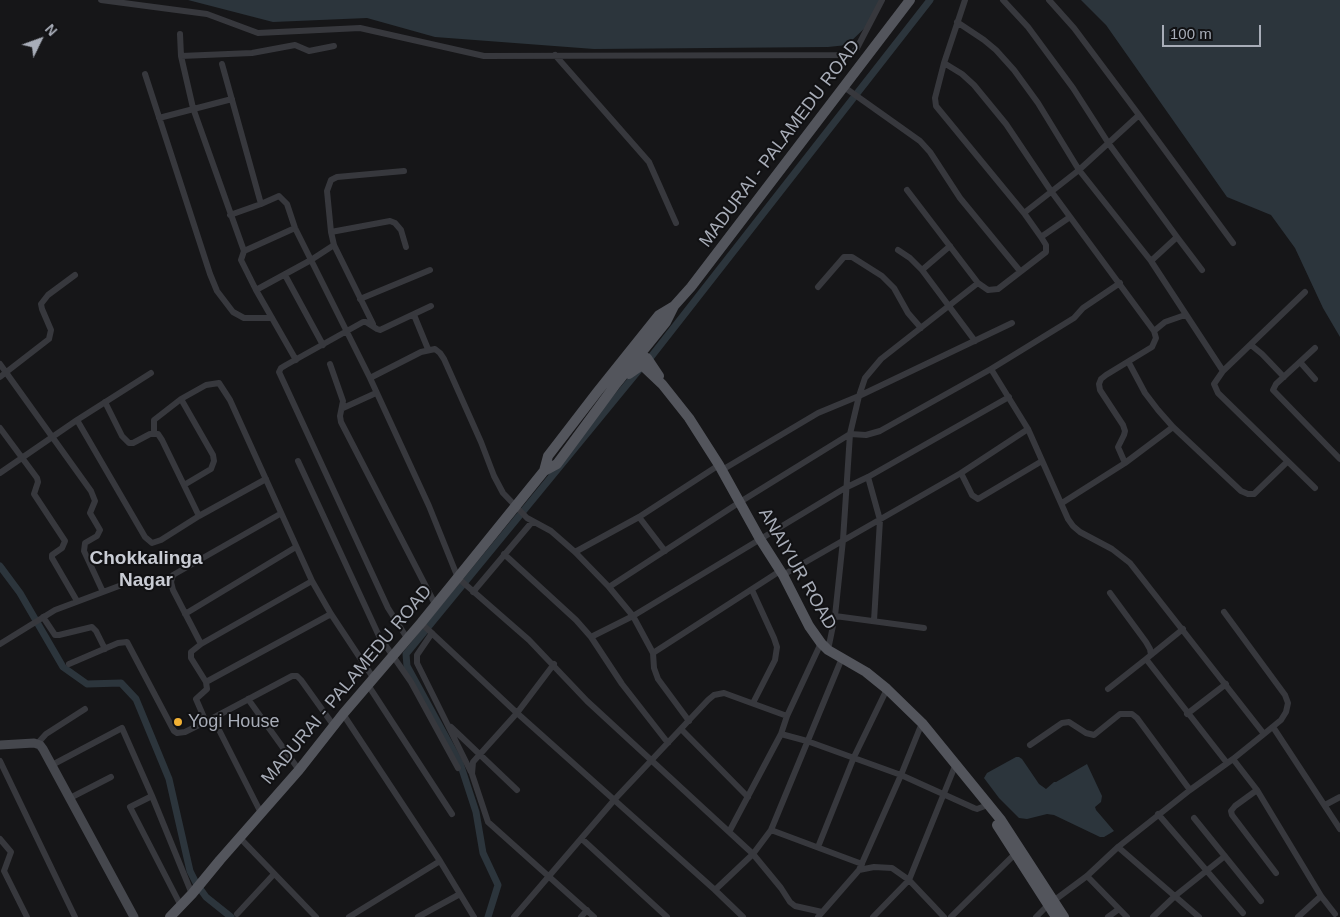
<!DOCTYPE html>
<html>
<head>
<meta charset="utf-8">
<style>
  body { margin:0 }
  #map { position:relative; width:1340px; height:917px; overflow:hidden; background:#161618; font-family:Helvetica,sans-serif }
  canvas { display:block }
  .north { position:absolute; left:15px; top:15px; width:50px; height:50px; -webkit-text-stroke:4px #111113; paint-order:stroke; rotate:48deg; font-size:14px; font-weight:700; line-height:20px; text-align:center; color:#a8adb8 }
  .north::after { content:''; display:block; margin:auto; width:18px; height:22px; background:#a8adb8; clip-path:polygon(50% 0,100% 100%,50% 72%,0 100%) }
  .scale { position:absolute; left:1162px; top:25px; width:99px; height:22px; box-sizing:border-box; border:2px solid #a8adb8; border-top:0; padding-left:6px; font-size:15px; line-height:18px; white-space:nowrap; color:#a8adb8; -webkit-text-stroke:4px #111113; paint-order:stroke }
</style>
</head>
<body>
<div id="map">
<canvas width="1340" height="917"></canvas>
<div class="north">N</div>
<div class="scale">100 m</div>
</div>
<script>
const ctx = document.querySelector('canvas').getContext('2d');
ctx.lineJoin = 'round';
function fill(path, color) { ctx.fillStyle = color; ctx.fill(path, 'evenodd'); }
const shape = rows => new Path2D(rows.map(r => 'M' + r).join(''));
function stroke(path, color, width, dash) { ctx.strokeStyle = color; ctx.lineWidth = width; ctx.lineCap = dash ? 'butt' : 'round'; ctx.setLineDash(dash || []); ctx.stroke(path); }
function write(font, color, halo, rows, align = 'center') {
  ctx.font = font + ' Helvetica,sans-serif'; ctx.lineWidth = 4; ctx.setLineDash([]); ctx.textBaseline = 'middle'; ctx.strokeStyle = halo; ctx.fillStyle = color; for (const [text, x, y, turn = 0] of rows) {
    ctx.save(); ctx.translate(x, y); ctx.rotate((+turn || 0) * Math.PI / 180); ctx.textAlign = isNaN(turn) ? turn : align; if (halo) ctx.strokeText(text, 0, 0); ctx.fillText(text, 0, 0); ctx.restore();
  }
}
fill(shape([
  [188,0,881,0,869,24,847,45,828,47,594,49,435,37,367,18,273,22],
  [1081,0,1340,0,1340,337,1323,308,1295,248,1271,215,1227,197,1106,25],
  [1016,757,1019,757,1022,759,1039,784,1046,789,1054,782,1056,782,1087,764,1102,796,1101,802,1095,807,1096,810,1114,831,1104,837,1100,837,1054,815,1047,814,1027,819,1019,818,999,798,984,778,987,773]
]), '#2c353c');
stroke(shape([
  [647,362,930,0],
  [0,566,20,593,63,667,87,684,121,683,136,699,169,779,190,871,196,883,206,897,231,917],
  [488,917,498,885,483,853,476,812,460,763,407,666,406,654,639,370]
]), '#2c353c', 7);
stroke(shape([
  [101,0,207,14,258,33,360,28,484,56,850,55,857,48,882,0],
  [965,0,944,63,962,74,974,85,1006,124,1051,191,1154,331,1156,338,1152,347,1106,375,1101,379,1099,384,1100,390,1123,425,1125,431,1124,435,1118,447,1125,463,1062,503],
  [1003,0,1028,27,1073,88,1109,144,1177,237,1151,261],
  [957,22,984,40,996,50,1014,70,1038,103,1079,170,1151,261,1223,371,1305,292],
  [180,34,181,56,193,108,244,251],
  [555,55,649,162,676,223],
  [181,56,252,53,295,45,309,51,334,46],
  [944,63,935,98,936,106,1024,213],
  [222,64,261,204,279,196,287,204,295,228,370,378,429,506,458,578,529,640,587,701,753,854,781,888,790,902,795,906,822,912],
  [145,74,210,274,217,291,233,312,244,318,272,318],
  [844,87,920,141,930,152,960,198,1020,271],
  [1139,115,1233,243],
  [159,118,232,99],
  [907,190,978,283],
  [230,215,261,204],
  [295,228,244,251,241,260,256,290,296,360],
  [331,232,390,221,395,223,401,230,406,247],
  [1041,237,1070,217],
  [1177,237,1202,270],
  [898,250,910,258,922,270,975,341],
  [922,270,950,246],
  [285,275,323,345],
  [818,287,844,257,852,257,882,276,894,288,908,313,921,328],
  [256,290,311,260,334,245],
  [360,299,430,270],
  [414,315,428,349],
  [373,324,334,245,331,232,327,191,331,180,337,177,404,171],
  [1154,331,1165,322,1185,315],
  [1251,345,1262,354,1284,377],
  [1315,348,1276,384,1273,390,1340,459],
  [1300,362,1315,379],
  [1129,363,1145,393,1158,410,1173,427,1241,491,1248,494,1254,494,1287,462],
  [0,364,91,491,95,501,90,513,100,530,97,536,85,543,84,551,103,592],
  [330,364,343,401,340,416,341,422,435,604],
  [991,369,1074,318,1083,308,1120,283],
  [1223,371,1214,384,1218,393,1315,488],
  [0,377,49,339,51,330,42,309,41,304,48,295,75,275],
  [370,378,421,352,435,349,440,353,444,359,481,442,494,476,503,493,527,518,551,531,575,552,609,587,633,616,653,653,654,668,658,679,689,721],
  [181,399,213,455,214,461,211,469,184,485],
  [105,402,122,436,129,443,133,443,150,434,158,434,162,440,199,516],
  [343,408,376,393],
  [77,420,145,537,152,543,161,540,199,516,266,479],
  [0,428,37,478,38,482,34,494,65,541,62,548,52,555,52,558,77,601],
  [154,433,154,420,181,399,206,385,219,383,230,400,312,581,331,614,374,679],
  [298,461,379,636,411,682,458,768],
  [1125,463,1173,427],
  [722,470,818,413,859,396,865,378,881,359,978,283,988,290,998,289,1046,252,1046,245,1041,237,1024,213,1079,170,1139,115,1074,28,1049,0],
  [0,473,77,420,151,373],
  [961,473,972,495,978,499,1042,461],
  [868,477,880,520,874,621],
  [639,517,665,551],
  [575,552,639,517,719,465],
  [504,554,576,620,591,637,622,684,668,743],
  [783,575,961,473,1028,429],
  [609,587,740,502,850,434,866,435,880,431,991,369,1028,429,1068,519,1073,526,1080,532,1112,549,1130,563,1264,734,1233,759,1190,790,1118,847],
  [752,590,774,638,777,647,775,660,753,703],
  [473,592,532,522],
  [1110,593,1146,642,1150,649,1151,655],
  [1224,612,1285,695,1288,703,1286,712,1281,720,1264,734],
  [185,614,296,547],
  [835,616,924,628],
  [43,617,55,635,59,635,92,627,96,631,105,649],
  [421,623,517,713,715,890,743,917],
  [1183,629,1146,659,1227,763],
  [432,633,417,655,417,663,471,772],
  [591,637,633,616,845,488,868,477,1009,397],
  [407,638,388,608,279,372,281,368,286,365,363,322,366,322,377,329,380,330,431,306],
  [0,644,55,610,119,586],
  [201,644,173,590,171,582,173,575,280,514],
  [828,650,835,616,843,540,850,434,859,396,1012,323],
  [653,653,780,571],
  [69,664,118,643,127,642,174,731,177,733,185,732,213,718,261,813],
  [554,664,517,713,473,762,472,774,488,822,594,917],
  [206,682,331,614],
  [368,685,452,814],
  [1108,689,1146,659],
  [248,699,299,770],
  [343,714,440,861],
  [1187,714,1226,684],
  [213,718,292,676,297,676,301,680,334,726],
  [206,722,196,699,207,689,206,682,191,658,191,652,201,644,312,581],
  [451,727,517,790],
  [1273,727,1340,829],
  [681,729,748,797],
  [781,734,807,741,901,775,974,808,977,809,985,806],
  [37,744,46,734,85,709],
  [1030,745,1062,723,1069,722,1086,733,1094,735,1120,714,1132,714,1137,718,1190,790],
  [1233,759,1257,790,1321,896,1335,914],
  [0,761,75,917],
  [52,765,122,728,152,796,130,807,181,906],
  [1257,790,1235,806,1231,811,1232,815,1276,873],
  [152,796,192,894],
  [70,798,111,777],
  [1325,805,1340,797],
  [1158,814,1243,913],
  [1194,818,1261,901],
  [771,830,862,864],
  [729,832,781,734,787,716],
  [240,838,316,917],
  [0,839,11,852,4,871,27,917],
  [582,839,667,917],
  [818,847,854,757,887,689],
  [859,870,874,867,892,868,909,880,944,917],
  [1087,876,1127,917],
  [715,890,753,854,771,830,842,658],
  [237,914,274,874],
  [349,917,440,861,474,917],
  [418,917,460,894],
  [514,917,615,799,708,700,714,695,724,693,787,716,821,643],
  [581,917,587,910],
  [818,917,859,870,901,775,922,723],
  [873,917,909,880,955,766],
  [951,917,1018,851],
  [1036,917,1048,905,1087,876,1118,847,1199,917],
  [1108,917,1119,909],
  [1153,917,1175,896,1225,856],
  [1298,917,1321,896]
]), '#37383d', 6);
stroke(shape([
  [0,745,34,743,40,745,43,749,134,917]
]), '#45474d', 9);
stroke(shape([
  [633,356,647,358,659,376],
  [629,374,642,365,662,384,689,418,719,465,760,539,783,575,809,626,821,643,828,650,866,672,887,689,922,723,1001,820,1064,917],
  [544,471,548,456,598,391,659,315,674,306,691,287,910,0],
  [997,825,1056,917],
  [170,917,192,894,220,860,299,770,343,714,421,623,544,471,557,464,616,384,666,322,674,306]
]), '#53555c', 10);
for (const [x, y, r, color] of [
  [178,722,5,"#f2b134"]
]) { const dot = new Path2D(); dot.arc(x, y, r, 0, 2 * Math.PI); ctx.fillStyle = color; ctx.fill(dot); stroke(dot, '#111113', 2); }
write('18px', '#a8adb8', '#111113', [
  ["MADURAI - PALAMEDU ROAD",780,144,-53],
  ["ANAIYUR ROAD",797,569,60],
  ["MADURAI - PALAMEDU ROAD",347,685,-50]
]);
write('18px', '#a8adb8', '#111113', [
  ["Yogi House",188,722]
], 'left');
write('bold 19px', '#c9ccd4', '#111113', [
  ["Chokkalinga",146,559],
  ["Nagar",146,581]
]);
</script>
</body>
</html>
